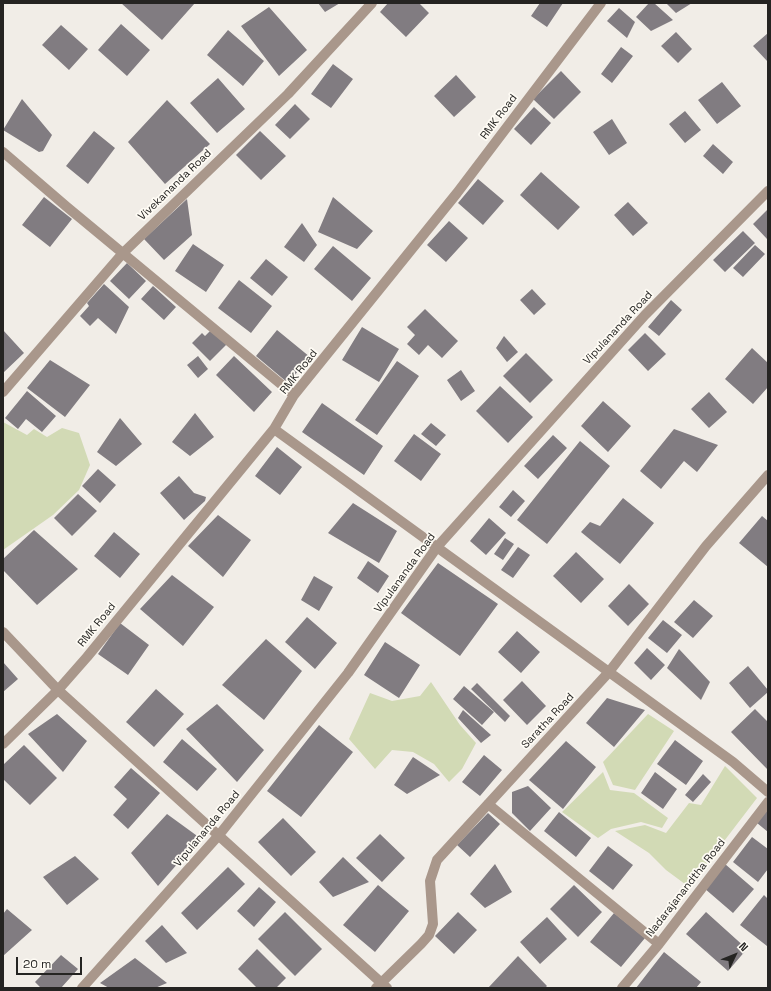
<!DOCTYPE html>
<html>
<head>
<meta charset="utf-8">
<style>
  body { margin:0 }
  #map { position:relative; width:771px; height:991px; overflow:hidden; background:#f1ede7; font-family:"Space Grotesk",sans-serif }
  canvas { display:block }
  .frame { position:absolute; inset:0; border:4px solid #252422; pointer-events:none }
  .north { position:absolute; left:715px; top:935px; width:40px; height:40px; -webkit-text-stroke:3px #fefbf4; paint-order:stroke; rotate:47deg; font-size:11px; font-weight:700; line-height:16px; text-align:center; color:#252422 }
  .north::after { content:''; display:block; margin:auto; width:14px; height:18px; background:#252422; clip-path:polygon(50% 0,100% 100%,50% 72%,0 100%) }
  .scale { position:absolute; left:16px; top:957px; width:66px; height:18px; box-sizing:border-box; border:2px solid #252422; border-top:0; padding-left:5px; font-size:12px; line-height:14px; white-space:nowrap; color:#252422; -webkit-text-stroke:3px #fefbf4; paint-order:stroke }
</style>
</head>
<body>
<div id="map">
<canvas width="771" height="991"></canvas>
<div class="frame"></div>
<div class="north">N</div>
<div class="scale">20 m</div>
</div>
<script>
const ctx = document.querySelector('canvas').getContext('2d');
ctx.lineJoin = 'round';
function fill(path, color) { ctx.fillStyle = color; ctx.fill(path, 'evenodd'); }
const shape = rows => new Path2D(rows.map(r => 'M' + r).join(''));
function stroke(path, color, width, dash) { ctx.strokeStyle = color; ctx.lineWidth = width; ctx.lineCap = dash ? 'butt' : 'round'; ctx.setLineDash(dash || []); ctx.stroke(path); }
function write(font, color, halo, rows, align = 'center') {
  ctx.font = font + ' "Space Grotesk",sans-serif'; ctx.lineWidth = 3.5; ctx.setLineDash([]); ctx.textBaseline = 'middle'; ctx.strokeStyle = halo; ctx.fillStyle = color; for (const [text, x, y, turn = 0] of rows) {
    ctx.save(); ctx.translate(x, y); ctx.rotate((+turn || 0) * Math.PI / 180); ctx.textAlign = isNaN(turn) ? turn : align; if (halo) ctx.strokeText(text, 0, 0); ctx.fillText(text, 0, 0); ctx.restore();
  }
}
fill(shape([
  [3,422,27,435,34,429,47,437,62,428,79,433,90,465,79,490,53,515,3,550],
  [431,682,460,725,476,743,462,769,449,782,434,764,413,752,392,750,375,769,349,739,370,693,392,701,420,696],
  [648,714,674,731,635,790,613,785,603,762],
  [725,766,757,798,689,887,666,870,649,853,615,831,645,825,666,833,689,803,701,805],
  [603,772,610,790,634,793,668,818,662,828,641,822,611,829,598,838,562,812]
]), '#d2dab5');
fill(shape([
  [121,3,195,3,162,40],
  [318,3,340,3,325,12],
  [388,3,419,3,429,13,406,37,380,12],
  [540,3,563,3,547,27,531,16],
  [649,3,654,3,673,20,651,31,636,17],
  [666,3,692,3,676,13],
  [269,7,307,50,279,76,241,26],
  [619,8,635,22,627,38,607,21],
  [121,24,150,50,127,76,98,50],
  [61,25,88,49,69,70,42,45],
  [228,30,264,61,243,86,207,55],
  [676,32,692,49,678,63,661,46],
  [768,33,768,62,753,46],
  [621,47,633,56,612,83,601,74],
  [333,64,353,79,331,108,311,94],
  [561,71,581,92,554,119,533,99],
  [456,75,476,97,454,117,434,96],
  [218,78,245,109,217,133,190,103],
  [722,82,741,106,717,124,698,100],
  [22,99,52,135,43,151,39,152,3,130],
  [167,100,210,144,165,184,128,142],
  [295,104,310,119,290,139,275,125],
  [534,107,551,123,531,145,514,129],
  [685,111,701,130,685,143,669,124],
  [612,119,627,143,609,155,593,132],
  [94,131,115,148,88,184,66,166],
  [260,131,286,156,261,180,236,155],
  [713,144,733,162,723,174,703,156],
  [541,172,580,207,558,230,520,195],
  [478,179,504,201,483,225,458,203],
  [44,197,72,219,50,247,22,225],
  [333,197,373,231,357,249,318,232],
  [187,199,192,235,164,260,144,239],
  [628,202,648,223,633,236,614,215],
  [768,209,768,238,767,239,753,224],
  [449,221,468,238,446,262,427,245],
  [302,223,317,245,304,262,284,247],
  [743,231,755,243,725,272,713,260],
  [193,244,224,265,206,292,175,271],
  [755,245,765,254,743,277,733,268],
  [333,246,371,278,352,301,314,269],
  [266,259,288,277,272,296,250,278],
  [127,263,146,281,129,299,110,281],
  [239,280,272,306,251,333,218,308],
  [104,284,129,307,116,334,98,318,90,326,80,316,89,306,87,303],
  [153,286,176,307,164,320,141,299],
  [532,289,546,304,534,315,520,300],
  [671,300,682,310,659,336,648,327],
  [425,309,458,341,442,358,428,345,419,355,407,344,415,335,407,327],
  [362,327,399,349,379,382,342,360],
  [212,329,227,344,210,361,192,343,202,333,205,336],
  [3,330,24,353,3,373],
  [277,330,310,357,288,383,256,356],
  [645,333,666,354,648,371,628,350],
  [504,336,518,352,507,362,496,348],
  [752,348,768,363,768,387,753,404,725,379],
  [526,353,553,380,530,403,503,376],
  [198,356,208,369,198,378,187,365],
  [234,356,272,392,254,412,216,375],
  [50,360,90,385,65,417,27,388],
  [397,361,419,376,377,435,355,420],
  [461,370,475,391,461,401,447,380],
  [500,386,533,417,508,443,476,411],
  [27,391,56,416,42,432,26,419,18,429,5,418],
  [709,392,727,412,709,428,691,409],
  [603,401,631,426,608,452,581,426],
  [322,403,383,446,364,475,302,432],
  [195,413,214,437,190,456,172,442],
  [120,418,142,444,116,466,97,452],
  [431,423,446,435,436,446,421,434],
  [674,429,718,445,697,472,684,461,661,489,640,471],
  [414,434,441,454,421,481,394,461],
  [553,435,567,448,538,479,524,466],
  [580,441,610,466,547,544,517,520],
  [277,447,302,467,280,495,255,476],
  [98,469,116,485,100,503,82,486],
  [179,476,194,493,206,497,205,501,184,520,160,493],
  [513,490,525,501,511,517,499,507],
  [78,494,97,511,72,536,54,518],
  [623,498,654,523,620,564,581,532,590,522,600,526],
  [353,503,397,531,379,563,328,533],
  [218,515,251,540,223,577,188,546],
  [762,516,768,521,768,567,739,543],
  [489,518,506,533,486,555,470,541],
  [34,530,78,569,37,605,3,570,3,559],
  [114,532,140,554,120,578,94,556],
  [505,538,514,544,503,560,494,554],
  [518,547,530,555,513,578,501,570],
  [576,552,604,579,581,603,553,576],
  [368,561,389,576,378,593,357,578],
  [438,563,498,604,460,656,401,613],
  [172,575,214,607,183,646,140,609],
  [314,576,333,587,319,611,301,600],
  [629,584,649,604,628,626,608,606],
  [694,600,713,616,693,638,674,622],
  [307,617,337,643,315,669,285,642],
  [663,620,682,635,667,653,648,638],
  [120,623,149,645,128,675,98,654],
  [517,631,540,652,521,673,498,652],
  [266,639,302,671,264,720,222,685],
  [385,642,420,665,399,698,364,675],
  [647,648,665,665,651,680,634,663],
  [679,649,710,682,701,700,667,668],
  [3,662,18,679,3,692],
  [748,666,768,690,768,692,750,708,729,683],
  [522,681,546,706,527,725,503,700],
  [477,683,510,716,505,722,471,689],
  [464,686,494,712,482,725,453,699],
  [156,689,184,714,154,747,126,722],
  [607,698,645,710,614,747,586,723],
  [217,704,264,750,237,782,186,729],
  [755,709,768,722,768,770,731,732],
  [463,710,491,735,481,743,458,718],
  [57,714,87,741,63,772,28,734],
  [319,725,353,752,301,817,267,791],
  [182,739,217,769,197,791,163,762],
  [675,740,703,761,686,785,657,764],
  [566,741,596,767,563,809,529,780],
  [24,745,57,778,30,805,3,779,3,765],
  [484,755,502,770,480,796,462,782],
  [413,757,440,775,407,794,394,785],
  [131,768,160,793,128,829,113,815,127,799,114,787],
  [655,772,677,789,663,809,641,793],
  [703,774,711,782,693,802,685,795],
  [528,786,551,808,530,831,512,813,512,792],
  [768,809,768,832,757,823],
  [559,812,591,838,576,857,544,831],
  [488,813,500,824,470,857,457,845],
  [167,814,200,838,158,886,131,853],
  [283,818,316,852,291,876,258,842],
  [380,834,405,858,382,882,356,858],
  [752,837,768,849,768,869,758,882,733,862],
  [608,846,633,865,613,890,589,871],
  [75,856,99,879,67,905,43,877],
  [343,857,369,882,333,897,319,882],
  [495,864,512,892,485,908,470,894],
  [725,864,754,889,733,913,704,888],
  [228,867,245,884,197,930,181,913],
  [378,885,409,911,375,952,343,925],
  [574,885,602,912,578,937,550,909],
  [259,887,276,902,254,927,237,911],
  [764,895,768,899,767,946,740,925],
  [7,909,32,930,3,956,3,914],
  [285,912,322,949,295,976,258,939],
  [458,912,477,930,454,954,435,936],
  [706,912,747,949,728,971,686,934],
  [614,913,645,938,621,967,590,942],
  [547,917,567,939,540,964,520,942],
  [162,925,187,953,166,963,145,941],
  [257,949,286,978,276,988,257,988,238,969],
  [664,952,701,982,696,988,636,988],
  [61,955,78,969,61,988,41,988,35,982],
  [518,956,547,986,545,988,488,988],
  [135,958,167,983,155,988,109,988,100,983]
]), '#817c81');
stroke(shape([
  [3,152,67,207,294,395],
  [3,392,123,253,288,94,372,3],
  [274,429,733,762,768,792],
  [3,632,58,690,387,988],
  [3,744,58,690,87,657,274,429,294,395,457,193,601,3],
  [488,804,659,944],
  [82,988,219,835,348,673,437,547,645,315,768,191],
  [376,988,421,944,429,935,433,924,430,881,437,860,609,672,706,546,768,475],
  [622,988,659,944,768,802]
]), '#a9978b', 10);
write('11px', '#252422', '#fefbf4', [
  ["RMK Road",499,117,-53],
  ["Vivekananda Road",175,185,-44],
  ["Vipulananda Road",618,328,-47],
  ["RMK Road",299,372,-52],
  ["Vipulananda Road",405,573,-54],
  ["RMK Road",97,625,-51],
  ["Saratha Road",548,721,-47],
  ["Vipulananda Road",207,829,-50],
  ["Nadarajanandtha Road",686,888,-52]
]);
</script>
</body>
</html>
